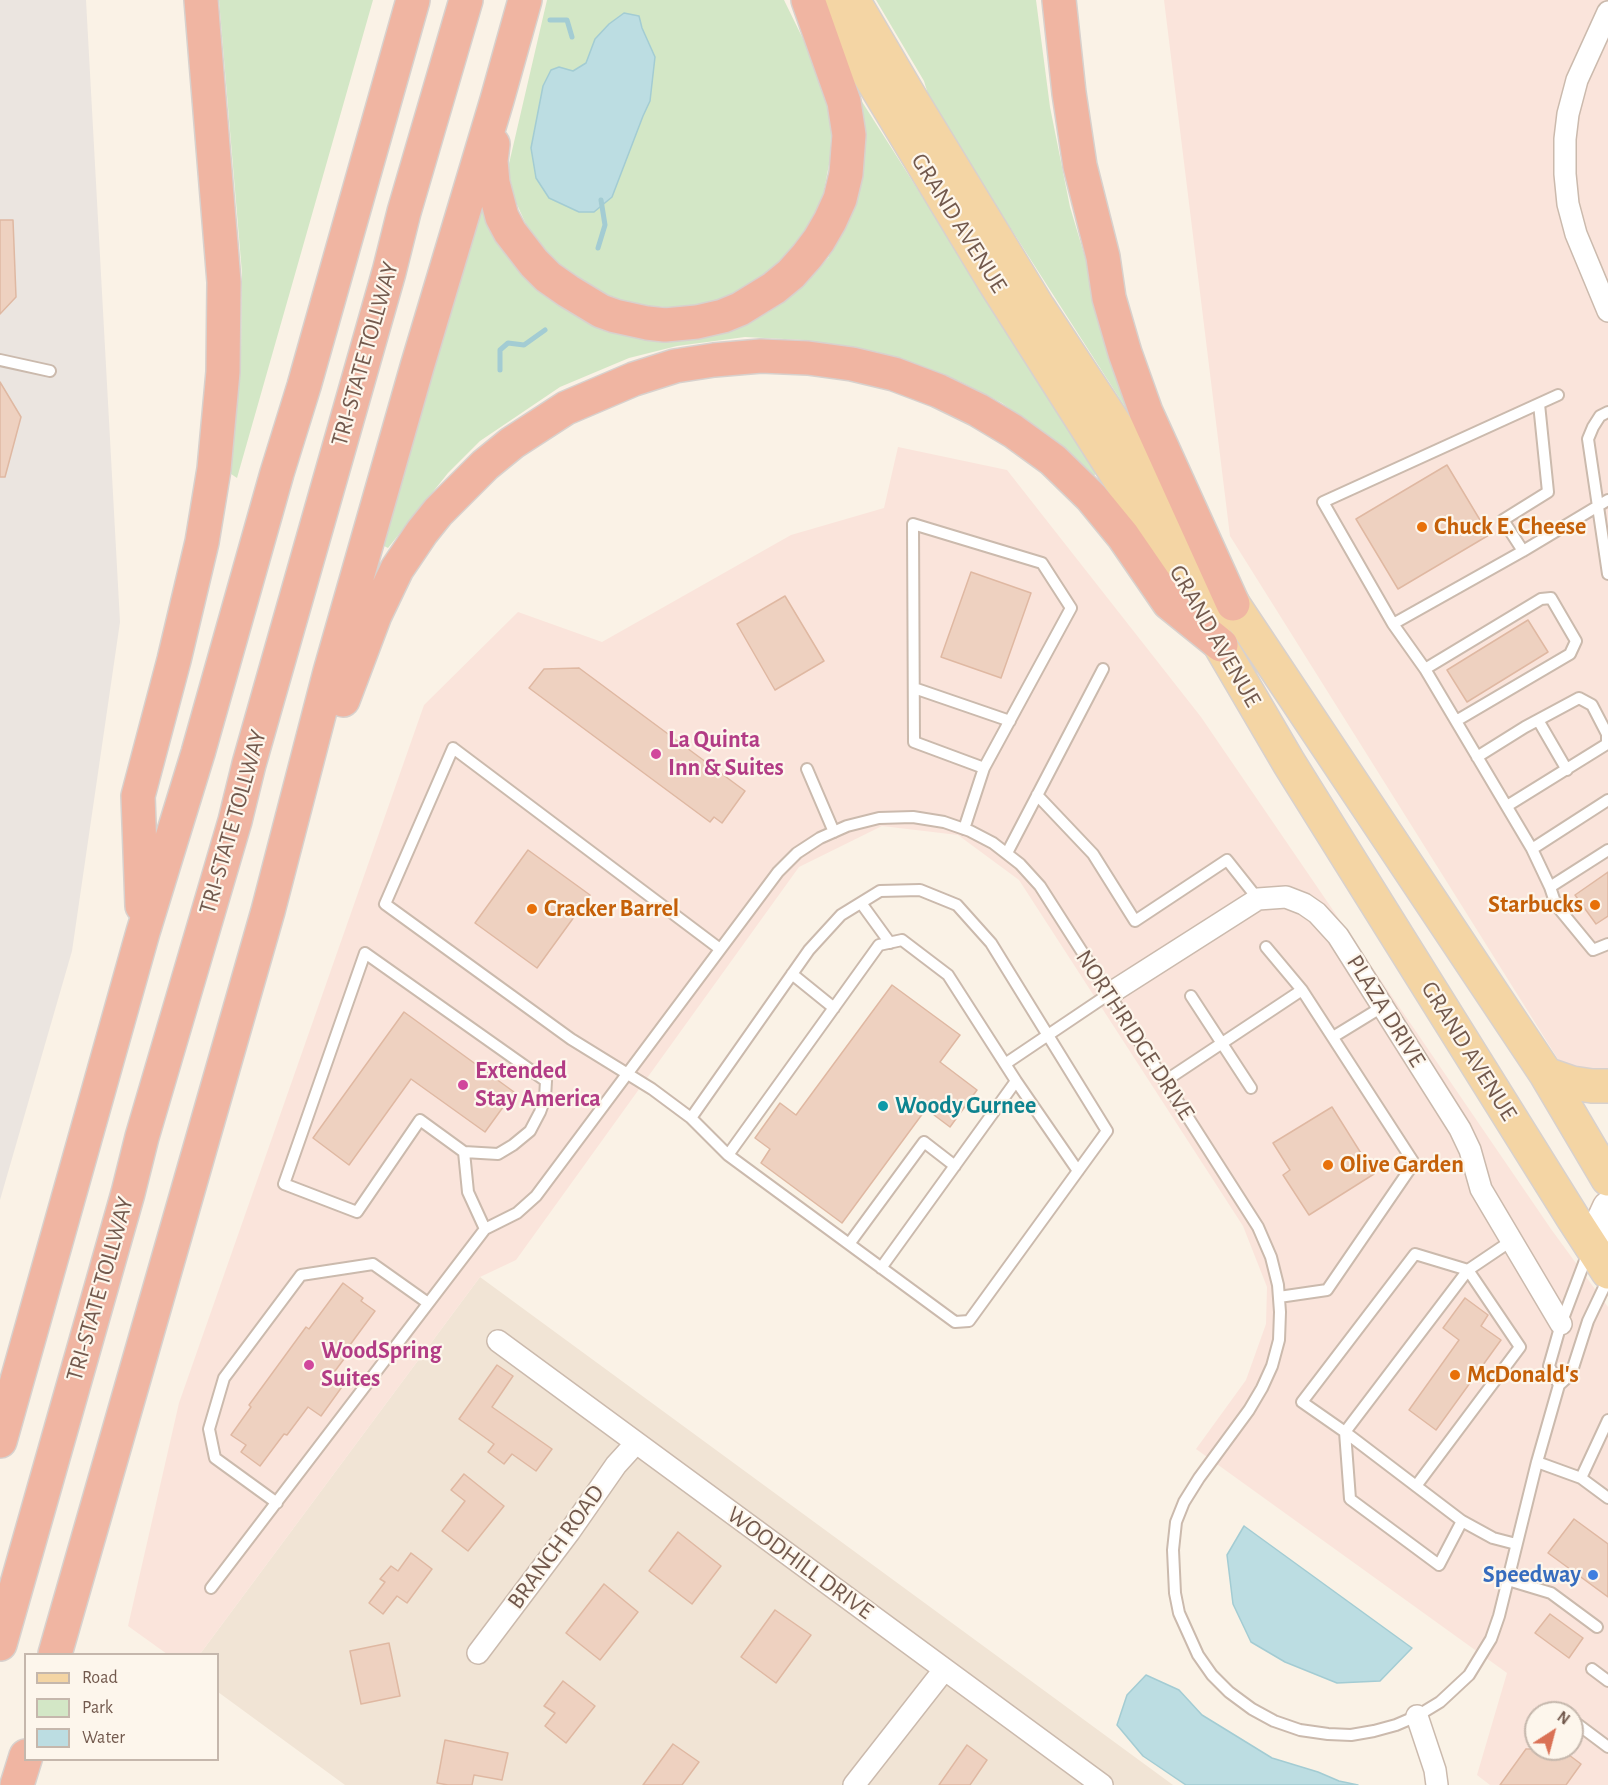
<!DOCTYPE html>
<html>
<head>
<meta charset="utf-8">
<style>
  body { margin:0 }
  #map { position:relative; width:1608px; height:1785px; overflow:hidden; background:#faf2e6; font-family:"Alegreya Sans",sans-serif }
  canvas { display:block }
  .legend { position:absolute; left:24px; top:1653px; width:195px; height:108px; box-sizing:border-box; background:#fdf6ec; border:2px solid #c5b7ac; margin:0; padding:8px 10px; list-style:none; font-size:18px; color:#72594d }
  .legend li { display:flex; align-items:center; gap:12px; height:30px }
  .legend b { width:30px; border:2px solid #c5b7ac }
  .north { position:absolute; left:1524px; top:1701px; width:60px; height:60px; box-sizing:border-box; background:#fdf6ec; border:2px solid #c5b7ac; border-radius:50%; rotate:36deg; font-size:16px; font-weight:700; line-height:24px; text-align:center; color:#72594d }
  .north::after { content:''; display:block; margin:auto; width:21px; height:27px; background:#da7155; clip-path:polygon(50% 0,100% 100%,50% 72%,0 100%) }
</style>
</head>
<body>
<div id="map">
<canvas width="1608" height="1785"></canvas>
<ul class="legend">
<li><b style="height:8px;background:#f4d5a4"></b>Road</li>
<li><b style="height:16px;background:#d3e7c6"></b>Park</li>
<li><b style="height:16px;background:#bcdde2"></b>Water</li>
</ul>
<div class="north">N</div>
</div>
<script>
const ctx = document.querySelector('canvas').getContext('2d');
ctx.lineJoin = 'round';
function fill(path, color) { ctx.fillStyle = color; ctx.fill(path, 'evenodd'); }
const shape = rows => new Path2D(rows.map(r => 'M' + r).join(''));
function stroke(path, color, width, dash) { ctx.strokeStyle = color; ctx.lineWidth = width; ctx.lineCap = dash ? 'butt' : 'round'; ctx.setLineDash(dash || []); ctx.stroke(path); }
function write(font, color, halo, rows, align = 'center') {
  ctx.font = font + ' "Alegreya Sans",sans-serif'; ctx.lineWidth = 4.5; ctx.setLineDash([]); ctx.textBaseline = 'middle'; ctx.strokeStyle = halo; ctx.fillStyle = color; for (const [text, x, y, turn = 0] of rows) {
    ctx.save(); ctx.translate(x, y); ctx.rotate((+turn || 0) * Math.PI / 180); ctx.textAlign = isNaN(turn) ? turn : align; if (halo) ctx.strokeText(text, 0, 0); ctx.fillText(text, 0, 0); ctx.restore();
  }
}
fill(shape([
  [480,1277,1173,1785,345,1785,218,1692,218,1654,200,1654]
]), '#f1e4d5');
fill(shape([
  [1164,0,1608,0,1608,1073,1561,1064,1230,536],
  [898,447,1007,470,1201,717,1551,1229,1608,1307,1608,1785,1490,1785,1477,1775,1507,1673,1196,1449,1246,1380,1266,1324,1267,1287,1243,1226,1019,880,958,835,882,826,799,867,516,1260,480,1277,200,1654,167,1654,128,1626,179,1403,424,705,518,612,602,642,791,535,884,508],
  [1536,1713,1572,1713,1572,1749,1536,1749]
]), '#fae4db');
fill(shape([
  [0,0,86,0,120,622,72,951,0,1200]
]), '#ebe5e0');
fill(shape([
  [219,0,373,0,237,478,231,474,241,351,242,273],
  [547,0,784,0,805,43,832,111,830,159,823,196,812,224,792,251,767,275,741,290,719,300,682,308,647,306,613,299,586,286,560,267,530,233,514,198,508,168],
  [876,0,1036,0,1050,107,1070,207,1134,421,931,104,924,81],
  [859,97,1098,473,1091,477,1042,432,1002,403,959,381,878,352,804,340,745,337,677,346,629,358,560,387,480,441,448,473,388,548,384,546,481,202,544,293,577,316,613,331,733,325,764,314,791,295,812,276,829,257,827,253,835,245,851,215,856,194]
]), '#d3e7c6');
const water = shape([
  [624,13,639,16,642,28,655,57,650,101,643,116,612,197,594,212,579,212,549,198,536,178,531,148,543,86,551,70,559,67,573,71,586,63,595,39,609,24,624,13],
  [1244,1526,1412,1648,1380,1681,1337,1683,1285,1662,1251,1642,1233,1604,1227,1555,1244,1526],
  [1146,1675,1179,1690,1202,1715,1272,1758,1318,1772,1339,1781,1358,1785,1186,1785,1143,1756,1117,1725,1127,1695,1146,1675]
]);
fill(water, '#bcdde2');
stroke(water, '#a3ccd3', 1.5);
stroke(shape([
  [550,20,567,20,572,37],
  [598,248,605,225,601,200],
  [500,370,500,350,508,343,524,345,545,330]
]), '#a3ccd3', 5);
const building = shape([
  [0,220,13,220,16,297,0,314,0,220],
  [0,382,21,417,5,477,0,477,0,382],
  [1447,465,1489,535,1398,589,1356,519,1447,465],
  [971,572,1031,593,1001,678,941,657,971,572],
  [785,596,824,661,775,690,737,624,785,596],
  [1528,620,1548,652,1467,702,1447,670,1528,620],
  [579,668,745,791,722,823,714,817,710,822,529,688,544,669,579,668],
  [528,850,590,895,537,968,475,923,528,850],
  [1608,872,1608,916,1596,924,1575,895,1608,872],
  [892,985,960,1035,940,1062,977,1090,950,1127,926,1109,842,1223,761,1163,770,1149,755,1138,780,1103,796,1115,892,985],
  [404,1012,514,1092,485,1132,411,1079,349,1165,313,1138,404,1012],
  [1332,1107,1374,1174,1309,1215,1283,1175,1290,1170,1273,1143,1332,1107],
  [343,1283,363,1298,361,1301,375,1311,344,1353,347,1355,332,1375,344,1384,321,1416,308,1407,287,1435,284,1434,260,1466,241,1452,246,1445,231,1435,251,1407,249,1405,306,1327,309,1329,343,1283],
  [1465,1298,1488,1315,1481,1326,1501,1340,1436,1430,1409,1410,1459,1340,1443,1328,1465,1298],
  [497,1365,513,1376,492,1407,552,1449,536,1471,512,1454,504,1464,488,1452,494,1444,459,1419,497,1365],
  [464,1474,504,1506,468,1551,442,1531,465,1501,451,1490,464,1474],
  [1574,1519,1608,1544,1608,1597,1548,1553,1574,1519],
  [678,1532,721,1566,692,1604,649,1571,678,1532],
  [411,1553,432,1569,407,1603,397,1596,383,1614,369,1603,385,1582,380,1579,391,1566,398,1571,411,1553],
  [604,1584,638,1612,600,1660,566,1633,604,1584],
  [775,1610,811,1635,776,1683,741,1657,775,1610],
  [1550,1614,1583,1638,1569,1658,1535,1633,1550,1614],
  [389,1643,400,1696,361,1704,350,1651,389,1643],
  [563,1681,595,1706,566,1743,545,1726,555,1713,544,1706,563,1681],
  [445,1740,508,1753,502,1780,474,1775,472,1785,448,1785,437,1783,445,1740],
  [673,1744,699,1762,682,1785,643,1785,673,1744],
  [967,1745,987,1760,970,1785,939,1785,967,1745],
  [1526,1749,1561,1749,1581,1764,1566,1785,1500,1785,1526,1749]
]);
fill(building, '#eed1c0');
stroke(building, '#dfb8a2', 1.5);
const lane = shape([
  [0,360,50,371],
  [1558,395,1323,502,1393,624,1425,669,1532,849,1550,887,1556,905,1593,950,1608,944],
  [1608,412,1600,416,1593,427,1588,439,1608,574],
  [1523,551,1503,520,1548,492,1539,404],
  [1393,624,1523,551,1608,500],
  [1425,669,1541,599,1551,598,1576,641,1570,654,1456,721],
  [914,688,1010,721],
  [1538,720,1567,770],
  [1477,757,1525,727,1579,698,1592,705,1607,734,1607,744,1507,806],
  [807,769,834,832],
  [1037,795,1093,854,1135,921,1227,860,1258,899],
  [964,829,984,768,1071,608,1042,563,913,524,914,742,984,768],
  [1532,849,1608,800],
  [1007,853,1103,669],
  [1550,887,1608,850],
  [861,903,890,943],
  [1266,947,1302,990,1414,1163,1327,1290,1279,1297],
  [365,953,546,1081,545,1098,540,1112,530,1131,513,1145,498,1154,464,1152,420,1120,357,1212,284,1184,365,953],
  [792,974,834,1008],
  [1191,996,1251,1088],
  [1333,1037,1382,1007],
  [1005,1064,1109,994],
  [1165,1081,1302,990],
  [691,1118,809,950,841,915,880,891,920,890,957,905,991,943,1107,1131,969,1321,955,1322,728,1155,691,1118,652,1089,571,1039,385,904,453,748,720,949],
  [464,1152,468,1192,485,1229],
  [728,1155,879,945,902,940,948,975,1016,1081,1078,1171],
  [849,1244,924,1142,955,1166],
  [881,1268,1016,1081],
  [1559,1385,1549,1366,1561,1324,1589,1250],
  [1537,1462,1581,1478,1608,1498],
  [1581,1478,1608,1420],
  [1416,1486,1520,1347,1468,1270,1415,1254,1302,1402,1345,1432,1462,1521,1493,1538,1516,1544],
  [277,1503,215,1458,209,1429,224,1378,301,1275,373,1264,428,1303],
  [1462,1521,1439,1565,1350,1499,1345,1432,1468,1270,1511,1241],
  [1508,1580,1551,1593,1597,1627],
  [211,1588,485,1229,517,1213,536,1196,778,872,797,853,820,838,847,826,879,818,913,817,944,822,970,831,993,843,1020,864,1040,886,1258,1227,1271,1257,1278,1285,1280,1312,1279,1340,1272,1366,1262,1388,1249,1410,1199,1478,1184,1502,1176,1522,1173,1550,1175,1593,1179,1613,1198,1655,1212,1675,1229,1692,1252,1709,1274,1721,1300,1730,1328,1734,1351,1735,1374,1731,1396,1725,1417,1716,1440,1702,1469,1675,1491,1639,1499,1616,1537,1462,1559,1385,1571,1374,1588,1321,1608,1279],
  [1592,1669,1608,1681],
  [1558,1709,1563,1713],
  [1572,1720,1608,1747]
]);
const street = shape([
  [1608,12,1577,80,1568,114,1565,139,1565,174,1568,204,1576,234,1608,311],
  [1109,994,1258,899,1286,897,1304,904,1317,913,1338,936,1460,1129,1470,1150,1481,1189,1561,1324],
  [498,1341,1102,1785],
  [478,1653,570,1531,616,1465,636,1443],
  [1417,1716,1435,1770,1437,1785],
  [854,1785,944,1670]
]);
const secondary = shape([
  [1590,1246,1608,1207]
]);
const primary = shape([
  [824,0,993,280,1159,541,1289,763,1573,1218,1608,1272],
  [853,0,910,97,1038,307,1233,604,1546,1074,1608,1179],
  [1546,1074,1572,1083,1592,1086,1608,1086]
]);
const highway = shape([
  [1059,0,1069,93,1080,166,1103,257,1109,298,1125,353,1146,412,1233,604],
  [493,144,491,161,493,183,502,217,510,232,534,263,548,277,568,291,601,311,615,316,647,323,665,325,697,322,723,316,740,309,774,288,791,274,807,256,819,240,830,221,840,199,846,174,849,135,844,102,808,0],
  [343,700,375,615,397,569,422,532,438,512,485,465,512,443,566,408,634,379,675,366,714,360,761,356,808,358,852,364,894,374,939,391,978,410,1013,431,1053,460,1091,497,1123,536,1169,603,1221,645],
  [142,906,138,796,174,660,202,542,214,469,223,372,224,282,201,0],
  [0,1441,143,932,198,753,277,473,304,386,413,0],
  [0,1644,128,1193,142,1137,235,821,249,764,389,272,404,212,466,0],
  [55,1654,268,911,330,672,417,367,497,100,525,0],
  [17,1785,26,1756]
]);
stroke(lane, '#cbbaad', 14);
stroke(street, '#cbbaad', 24);
stroke(secondary, '#d0bcae', 33);
stroke(primary, '#d8d1cd', 36);
stroke(highway, '#d8d1cd', 36);
stroke(lane, '#fff', 10);
stroke(street, '#fff', 21);
stroke(secondary, '#fff', 30);
stroke(primary, '#f4d5a4', 33);
stroke(highway, '#f0b5a2', 33);
for (const [x, y, r, color] of [
  [1422,527,6,"#e8710a"],
  [656,754,6,"#d1479c"],
  [1595,905,6,"#e8710a"],
  [532,909,6,"#e8710a"],
  [463,1085,6,"#d1479c"],
  [883,1106,6,"#0f9aa8"],
  [1328,1165,6,"#e8710a"],
  [309,1365,6,"#d1479c"],
  [1455,1375,6,"#e8710a"],
  [1593,1575,6,"#3f7fe0"]
]) { const dot = new Path2D(); dot.arc(x, y, r, 0, 2 * Math.PI); ctx.fillStyle = color; ctx.fill(dot); stroke(dot, '#fdf6ec', 2); }
write('24px', '#72594d', '#fdf6ec', [
  ["GRAND AVENUE",959,223,58],
  ["TRI-STATE TOLLWAY",365,354,-74],
  ["GRAND AVENUE",1215,636,60],
  ["TRI-STATE TOLLWAY",233,822,-74],
  ["PLAZA DRIVE",1386,1011,58],
  ["NORTHRIDGE DRIVE",1135,1035,57],
  ["GRAND AVENUE",1469,1051,58],
  ["TRI-STATE TOLLWAY",100,1289,-74],
  ["BRANCH ROAD",556,1547,-54],
  ["WOODHILL DRIVE",800,1563,36]
]);
write('bold 24px', '#c56008', '#fdf6ec', [
  ["Chuck E. Cheese",1434,527],
  ["Starbucks",1583,905,"right"],
  ["Cracker Barrel",544,909],
  ["Olive Garden",1340,1165],
  ["McDonald's",1467,1375]
], 'left');
write('bold 24px', '#b23c85', '#fdf6ec', [
  ["La Quinta",668,740],
  ["Inn & Suites",668,768],
  ["Extended",475,1071],
  ["Stay America",475,1099],
  ["WoodSpring",321,1351],
  ["Suites",321,1379]
], 'left');
write('bold 24px', '#0d838f', '#fdf6ec', [
  ["Woody Gurnee",895,1106]
], 'left');
write('bold 24px', '#366cbe', '#fdf6ec', [
  ["Speedway",1581,1575]
], 'right');
</script>
</body>
</html>
